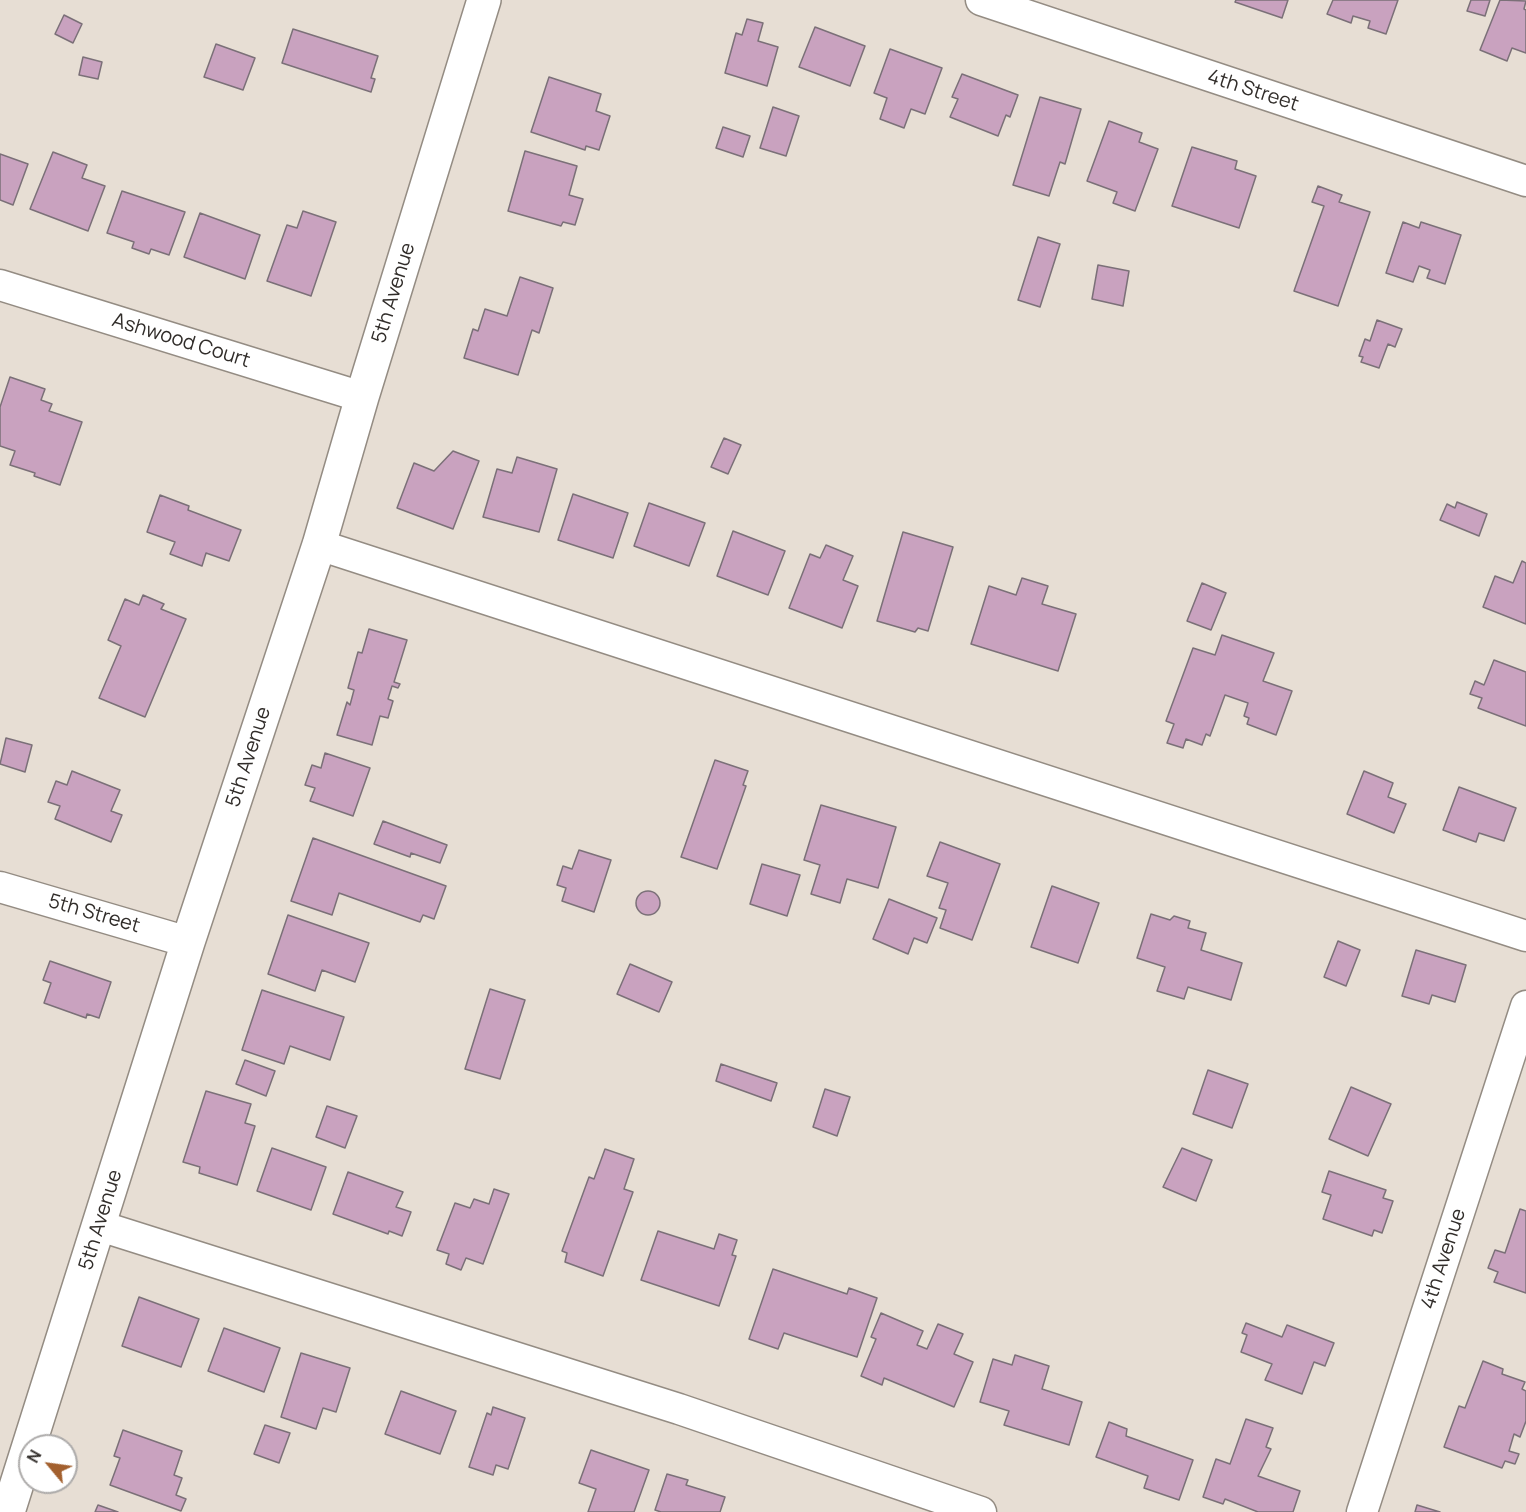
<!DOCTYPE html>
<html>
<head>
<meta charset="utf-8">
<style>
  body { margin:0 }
  #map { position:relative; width:1526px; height:1512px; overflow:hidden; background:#e7ded4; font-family:Manrope,sans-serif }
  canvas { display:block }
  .north { position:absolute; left:18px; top:1434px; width:60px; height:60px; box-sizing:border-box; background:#fff; border:2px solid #adabaa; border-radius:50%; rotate:299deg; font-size:16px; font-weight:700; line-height:24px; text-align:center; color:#312d2a }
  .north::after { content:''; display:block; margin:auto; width:21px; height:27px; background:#a3602e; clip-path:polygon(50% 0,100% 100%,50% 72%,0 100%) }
</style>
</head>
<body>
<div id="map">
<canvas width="1526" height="1512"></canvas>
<div class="north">N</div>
</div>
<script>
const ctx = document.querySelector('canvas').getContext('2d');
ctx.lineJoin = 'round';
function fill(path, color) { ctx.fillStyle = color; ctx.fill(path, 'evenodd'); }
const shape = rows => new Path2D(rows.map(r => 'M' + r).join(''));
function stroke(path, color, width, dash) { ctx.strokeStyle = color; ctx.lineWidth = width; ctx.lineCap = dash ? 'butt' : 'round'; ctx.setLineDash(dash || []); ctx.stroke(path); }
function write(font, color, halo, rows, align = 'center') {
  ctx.font = font + ' Manrope,sans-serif'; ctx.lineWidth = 4.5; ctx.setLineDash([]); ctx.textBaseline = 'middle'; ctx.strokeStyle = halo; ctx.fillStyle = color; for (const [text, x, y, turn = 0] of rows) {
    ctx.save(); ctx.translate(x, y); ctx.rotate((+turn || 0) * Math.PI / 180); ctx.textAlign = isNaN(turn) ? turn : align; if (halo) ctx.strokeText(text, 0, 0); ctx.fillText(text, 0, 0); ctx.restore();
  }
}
const building = shape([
  [1236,0,1288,0,1282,18,1235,2,1236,0],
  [1333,0,1398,0,1386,34,1368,28,1370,21,1353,16,1351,23,1327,14,1333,0],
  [1471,0,1490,0,1485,16,1467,11,1471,0],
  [1500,0,1526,1,1524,9,1526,10,1526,53,1512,48,1507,61,1480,50,1500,0],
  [64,15,82,24,73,43,55,34,64,15],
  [747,19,763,23,758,41,778,47,767,86,725,73,736,33,742,35,747,19],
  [815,27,865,46,850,86,799,67,815,27],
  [293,29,378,56,371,78,375,79,371,92,282,63,293,29],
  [216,44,255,58,243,90,204,77,216,44],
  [890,49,942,68,925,114,911,109,904,128,880,119,887,98,874,93,890,49],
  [83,57,102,62,98,79,79,75,83,57],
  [962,74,1018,95,1010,117,1006,115,998,136,950,117,958,99,952,97,962,74],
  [549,77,601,94,596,111,610,116,599,150,586,146,585,150,531,132,549,77],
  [1040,97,1081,109,1065,164,1060,162,1049,196,1013,185,1040,97],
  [773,107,799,116,786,156,760,148,773,107],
  [1109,121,1142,133,1139,142,1158,149,1135,211,1113,203,1117,192,1087,181,1109,121],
  [723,127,750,136,743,157,716,148,723,127],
  [1192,147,1237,161,1235,169,1256,176,1239,228,1172,206,1192,147],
  [525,151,577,166,569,195,583,199,575,225,563,222,561,226,508,211,525,151],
  [53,152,87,165,82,178,105,186,88,231,30,209,53,152],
  [0,154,28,164,13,205,0,200,0,154],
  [1318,186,1342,195,1339,202,1370,212,1338,306,1294,291,1324,206,1312,202,1318,186],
  [122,191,185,212,169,255,151,249,149,254,132,248,134,242,107,233,122,191],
  [303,211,336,222,311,296,267,281,287,225,297,228,303,211],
  [200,213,260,235,245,279,184,257,200,213],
  [1403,222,1419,228,1421,222,1461,235,1445,284,1427,278,1430,270,1419,266,1413,282,1386,273,1403,222],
  [1038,237,1060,244,1040,307,1018,300,1038,237],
  [1098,265,1129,271,1123,306,1092,299,1098,265],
  [520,277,553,288,539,333,532,330,518,375,464,358,473,329,478,331,485,309,507,316,520,277],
  [1377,320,1402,329,1395,347,1388,344,1379,368,1361,362,1363,357,1359,356,1365,339,1370,341,1377,320],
  [10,377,45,389,41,400,52,404,49,411,82,422,60,485,34,476,35,473,10,465,15,451,0,446,0,407,10,377],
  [724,438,741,445,728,474,711,467,724,438],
  [453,451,479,461,453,529,397,508,414,463,434,471,453,451],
  [517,457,557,469,539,532,483,517,497,469,512,473,517,457],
  [573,494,628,513,613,558,558,540,573,494],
  [160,495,189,506,188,510,241,530,229,561,206,553,202,566,170,554,175,542,147,532,160,495],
  [1457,502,1487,514,1479,536,1440,520,1447,504,1455,508,1457,502],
  [649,503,705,523,689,566,634,546,649,503],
  [733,531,785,551,768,595,717,576,733,531],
  [903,532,953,547,928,631,918,628,915,632,877,621,903,532],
  [826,545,853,556,843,580,858,586,842,628,789,608,810,554,820,558,826,545],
  [1522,561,1526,563,1526,624,1483,607,1495,576,1513,583,1522,561],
  [1022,578,1048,586,1042,604,1076,614,1058,671,971,644,989,586,1016,595,1022,578],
  [1202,583,1226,593,1211,630,1187,621,1202,583],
  [143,595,164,604,161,609,186,619,145,717,99,698,121,646,108,640,125,599,139,605,143,595],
  [369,629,407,640,394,682,400,684,398,688,392,686,388,699,393,701,388,718,380,716,372,745,337,735,347,702,350,705,354,690,348,688,358,652,362,653,369,629],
  [1222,635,1274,653,1263,681,1292,691,1276,735,1247,724,1249,718,1244,716,1248,703,1225,695,1210,736,1206,734,1202,745,1186,739,1183,748,1167,743,1174,724,1166,721,1193,648,1215,655,1222,635],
  [1494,660,1526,672,1526,726,1478,708,1482,698,1470,694,1475,681,1484,685,1494,660],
  [6,738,32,745,25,772,0,764,6,738],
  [325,753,370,768,353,816,310,801,315,788,305,785,312,765,321,768,325,753],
  [715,760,748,771,743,785,746,786,717,869,681,857,715,760],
  [72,771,120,790,111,811,122,815,111,842,55,819,60,806,48,802,56,781,67,785,72,771],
  [1364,771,1393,783,1388,797,1406,804,1394,833,1347,814,1364,771],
  [1459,787,1516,808,1504,841,1479,833,1476,842,1443,830,1459,787],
  [821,805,896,827,878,888,847,879,840,903,811,894,820,865,804,860,821,805],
  [383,821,447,845,440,863,411,853,410,857,374,844,383,821],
  [313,838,446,886,434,919,423,915,420,922,339,893,332,915,291,901,313,838],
  [940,842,1000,864,972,940,940,928,946,910,939,908,948,883,927,876,940,842],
  [579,850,611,860,594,912,562,901,566,888,557,885,563,866,572,869,579,850],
  [762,864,800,875,787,916,750,904,762,864],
  [1052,886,1099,903,1078,963,1031,947,1052,886],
  '636 903a12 12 0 1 1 24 0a12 12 0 1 1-24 0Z',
  [889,899,937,918,927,943,914,938,908,954,873,939,889,899],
  [1151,914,1170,920,1174,916,1190,921,1188,928,1206,933,1201,950,1242,963,1231,1000,1188,987,1184,999,1157,991,1165,967,1137,958,1151,914],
  [288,915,369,943,355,982,322,970,315,991,268,974,288,915],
  [1338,941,1360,950,1346,986,1324,977,1338,941],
  [1416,950,1466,965,1455,1002,1432,995,1429,1004,1402,996,1416,950],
  [50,961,111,982,99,1018,87,1014,86,1018,44,1003,51,983,43,980,50,961],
  [630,964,672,982,659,1012,617,994,630,964],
  [490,989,525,1000,500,1079,465,1069,490,989],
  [262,990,344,1017,330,1060,290,1046,284,1064,242,1050,262,990],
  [245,1060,275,1071,266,1096,236,1084,245,1060],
  [721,1064,777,1083,771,1101,716,1081,721,1064],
  [1208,1070,1248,1084,1232,1128,1193,1114,1208,1070],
  [1351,1087,1391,1104,1368,1156,1329,1139,1351,1087],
  [825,1089,850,1097,837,1136,813,1127,825,1089],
  [206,1091,251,1104,245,1123,255,1126,237,1185,199,1173,200,1167,183,1162,206,1091],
  [327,1106,357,1116,345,1148,316,1137,327,1106],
  [272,1148,326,1167,311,1210,257,1191,272,1148],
  [1182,1148,1212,1160,1196,1201,1163,1187,1182,1148],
  [605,1149,634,1159,624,1189,633,1192,603,1276,565,1262,567,1253,562,1251,589,1177,594,1179,605,1149],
  [1329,1171,1386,1190,1383,1198,1393,1201,1382,1233,1374,1230,1372,1236,1323,1219,1331,1195,1322,1192,1329,1171],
  [348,1172,403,1192,396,1207,411,1212,402,1236,389,1231,388,1234,333,1214,348,1172],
  [494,1189,509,1194,483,1264,466,1258,461,1270,446,1264,449,1254,437,1250,455,1203,470,1208,474,1199,489,1204,494,1189],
  [1520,1209,1526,1211,1526,1293,1494,1282,1498,1272,1488,1268,1495,1250,1505,1253,1520,1209],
  [658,1231,714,1249,719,1234,737,1240,732,1255,736,1256,719,1306,641,1280,658,1231],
  [773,1269,847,1294,849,1288,877,1298,857,1357,784,1333,778,1349,749,1339,773,1269],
  [139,1297,199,1319,181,1367,122,1346,139,1297],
  [881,1313,923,1331,917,1345,927,1349,938,1324,963,1334,954,1354,973,1362,954,1407,884,1378,882,1385,861,1376,876,1339,871,1337,881,1313],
  [1246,1323,1282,1337,1287,1325,1334,1343,1325,1366,1314,1362,1302,1394,1265,1380,1272,1364,1241,1352,1247,1335,1242,1333,1246,1323],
  [224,1328,280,1348,264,1392,208,1371,224,1328],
  [301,1353,350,1368,336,1412,323,1408,316,1429,281,1417,301,1353],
  [1015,1355,1049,1366,1042,1389,1082,1402,1069,1445,1004,1425,1009,1411,980,1402,993,1359,1012,1365,1015,1355],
  [1483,1361,1503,1369,1502,1374,1525,1382,1522,1389,1526,1391,1526,1421,1520,1437,1514,1434,1509,1451,1519,1454,1515,1464,1505,1461,1502,1468,1444,1447,1459,1406,1465,1408,1483,1361],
  [401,1391,456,1411,440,1454,385,1434,401,1391],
  [493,1407,525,1418,508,1469,496,1465,493,1475,469,1467,487,1413,491,1415,493,1407],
  [1246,1419,1273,1428,1266,1447,1271,1449,1258,1476,1300,1491,1293,1512,1258,1512,1225,1499,1223,1504,1203,1497,1216,1459,1230,1464,1246,1419],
  [1109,1422,1127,1429,1126,1436,1193,1460,1179,1500,1144,1488,1148,1476,1096,1457,1109,1422],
  [265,1425,290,1433,279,1463,254,1454,265,1425],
  [123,1430,182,1451,174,1475,182,1478,176,1495,186,1499,181,1511,110,1485,120,1458,114,1456,123,1430],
  [591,1450,649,1470,634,1512,588,1512,596,1489,579,1483,591,1450],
  [667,1474,688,1480,686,1485,725,1497,720,1512,661,1512,655,1510,667,1474],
  [98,1505,118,1512,95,1512,98,1505],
  [1417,1505,1440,1512,1415,1512,1417,1505]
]);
fill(building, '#c9a2bf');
stroke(building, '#7b7078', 1.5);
const street = shape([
  [981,0,1526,181],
  [0,285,362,397],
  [319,545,1526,936],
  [0,887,188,942],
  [100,1226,679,1409,981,1512],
  [1362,1512,1526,1006]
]);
const secondary = shape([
  [8,1512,188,942,319,545,362,397,484,0]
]);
stroke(street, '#948c83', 33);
stroke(secondary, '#948c83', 36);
stroke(street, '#fff', 30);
stroke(secondary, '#fff', 33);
write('20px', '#312d2a', '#fff', [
  ["4th Street",1253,91,18],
  ["5th Avenue",394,293,-73],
  ["Ashwood Court",181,341,17],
  ["5th Avenue",249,757,-72],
  ["5th Street",94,914,16],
  ["5th Avenue",101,1220,-73],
  ["4th Avenue",1444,1259,-72]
]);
</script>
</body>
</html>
